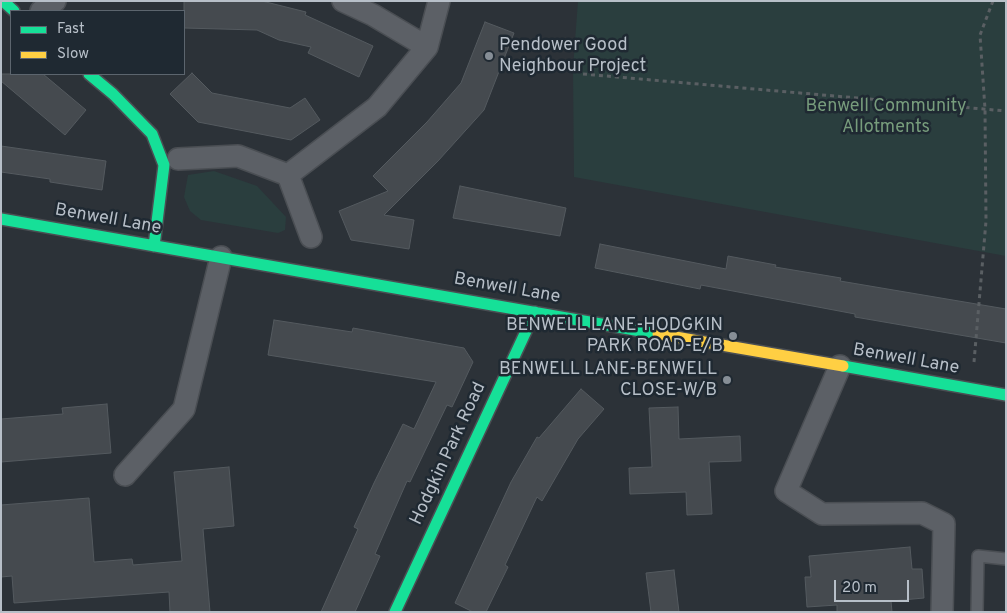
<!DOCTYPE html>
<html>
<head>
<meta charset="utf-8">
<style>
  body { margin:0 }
  #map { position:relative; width:1007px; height:613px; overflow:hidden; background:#2c3238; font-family:Overpass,sans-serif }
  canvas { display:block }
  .frame { position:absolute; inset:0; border:2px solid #b7bfc8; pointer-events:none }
  .legend { position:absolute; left:10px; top:10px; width:175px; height:65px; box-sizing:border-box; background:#1f2932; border:1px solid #5c656e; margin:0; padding:6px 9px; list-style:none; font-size:15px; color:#b7bfc8 }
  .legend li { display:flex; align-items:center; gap:10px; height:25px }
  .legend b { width:25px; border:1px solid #5c656e }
  .scale { position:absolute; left:834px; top:580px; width:75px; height:22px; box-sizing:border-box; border:2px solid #b7bfc8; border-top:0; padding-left:6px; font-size:15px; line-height:18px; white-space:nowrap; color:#b7bfc8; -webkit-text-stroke:4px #1f2932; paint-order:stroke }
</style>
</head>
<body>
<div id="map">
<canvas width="1007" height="613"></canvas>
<div class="frame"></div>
<ul class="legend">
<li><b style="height:6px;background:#16e098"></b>Fast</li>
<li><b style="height:6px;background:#ffcf43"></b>Slow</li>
</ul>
<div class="scale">20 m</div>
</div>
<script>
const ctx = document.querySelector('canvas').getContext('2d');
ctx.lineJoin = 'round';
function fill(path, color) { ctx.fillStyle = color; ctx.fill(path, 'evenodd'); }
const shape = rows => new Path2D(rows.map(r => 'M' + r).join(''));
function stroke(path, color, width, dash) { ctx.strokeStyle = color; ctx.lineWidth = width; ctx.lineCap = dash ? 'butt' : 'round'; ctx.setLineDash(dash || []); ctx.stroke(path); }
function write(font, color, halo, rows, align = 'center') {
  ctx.font = font + ' Overpass,sans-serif'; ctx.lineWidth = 5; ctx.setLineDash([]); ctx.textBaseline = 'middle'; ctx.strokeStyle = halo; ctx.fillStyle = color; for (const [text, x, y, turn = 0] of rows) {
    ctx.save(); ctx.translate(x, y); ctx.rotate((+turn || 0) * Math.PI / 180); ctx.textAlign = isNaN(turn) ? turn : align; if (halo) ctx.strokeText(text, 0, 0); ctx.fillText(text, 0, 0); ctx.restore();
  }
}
fill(shape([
  [578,1,1006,1,1006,256,574,177,573,68],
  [214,171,257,186,286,217,285,230,278,233,201,220,190,211,184,197,188,175]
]), '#2a3e3e');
const building = shape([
  [184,1,262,1,306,12,305,15,373,46,359,77,308,53,311,47,279,40,257,30,184,28,184,1],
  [485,22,514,33,484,110,438,161,384,215,414,220,409,249,351,240,339,211,388,191,373,176,427,122,461,83,485,22],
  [192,73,212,93,290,108,305,98,320,120,291,140,198,122,170,94,192,73],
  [1,74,43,74,86,110,65,135,1,81,1,74],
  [1,146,106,161,102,190,50,182,50,179,1,172,1,146],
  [460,186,566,208,560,236,453,218,460,186],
  [600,244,726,269,728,256,776,265,775,267,841,278,840,281,1006,309,1006,343,855,317,855,314,701,285,700,289,595,268,600,244],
  [274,320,352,332,353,328,464,348,473,362,452,407,447,405,410,482,407,481,375,554,380,556,355,612,321,612,358,529,354,527,374,483,403,424,414,429,436,382,268,355,274,320],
  [581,389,604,409,578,439,542,501,537,497,505,565,508,567,486,612,473,612,455,603,511,482,537,437,539,438,581,389],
  [107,404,111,453,1,462,1,419,63,414,62,408,107,404],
  [678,407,679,439,740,436,741,461,709,462,712,514,687,515,686,492,630,494,629,468,652,467,649,408,678,407],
  [229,467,234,526,203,529,210,612,170,612,169,592,14,603,12,576,1,577,1,505,89,498,94,562,132,559,133,565,182,561,174,472,229,467],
  [910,547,912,569,922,569,924,598,891,601,892,612,837,612,837,605,807,607,805,577,811,577,809,556,910,547],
  [674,570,679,612,651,612,646,573,674,570]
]);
fill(building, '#454a4f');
stroke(building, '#545a5f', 1);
const lane = shape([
  [977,612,978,556,1006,559]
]);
const street = shape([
  [343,1,373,15,427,47],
  [41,11,55,1],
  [178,159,238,156,288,175,311,237],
  [288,175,377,107,427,47,439,1],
  [840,366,786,491,822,514,922,513,944,524,942,612],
  [125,475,184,409,221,257]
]);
const fast = shape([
  [3,1,14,11],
  [89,74,113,94,152,134,164,165,154,246],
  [1,219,658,334],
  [843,366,1006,395],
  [395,612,535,312]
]);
const slow = shape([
  [658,334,843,366]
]);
stroke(lane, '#4a4e53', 14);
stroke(street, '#4a4e53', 24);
stroke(fast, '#4a4e53', 14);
stroke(slow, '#4a4e53', 14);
stroke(shape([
  [583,74,1006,111],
  [974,362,986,221,985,109,980,35,993,1]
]), '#5a5f63', 3, [4, 4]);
stroke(lane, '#5c6066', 11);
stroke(street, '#5c6066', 21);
stroke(fast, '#16e098', 11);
stroke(slow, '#ffcf43', 11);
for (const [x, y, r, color] of [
  [489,56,5,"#868e96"],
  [733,336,5,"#868e96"],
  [727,380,5,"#868e96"]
]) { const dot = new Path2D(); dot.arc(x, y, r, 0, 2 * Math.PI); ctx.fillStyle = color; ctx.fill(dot); stroke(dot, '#1f2932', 2); }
write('18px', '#b7bfc8', '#1f2932', [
  ["Pendower Good",499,46,"left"],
  ["Neighbour Project",499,67,"left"],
  ["BENWELL LANE-HODGKIN",723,326],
  ["PARK ROAD-E/B",723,347],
  ["BENWELL LANE-BENWELL",717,370],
  ["CLOSE-W/B",717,391]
], 'right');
write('18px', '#779c7c', '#1f2932', [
  ["Benwell Community",886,107],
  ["Allotments",886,128]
]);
write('18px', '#b7bfc8', '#1f2932', [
  ["Benwell Lane",108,220,10],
  ["Benwell Lane",507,289,10],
  ["Benwell Lane",906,360,10],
  ["Hodgkin Park Road",449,454,-65]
]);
</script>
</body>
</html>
